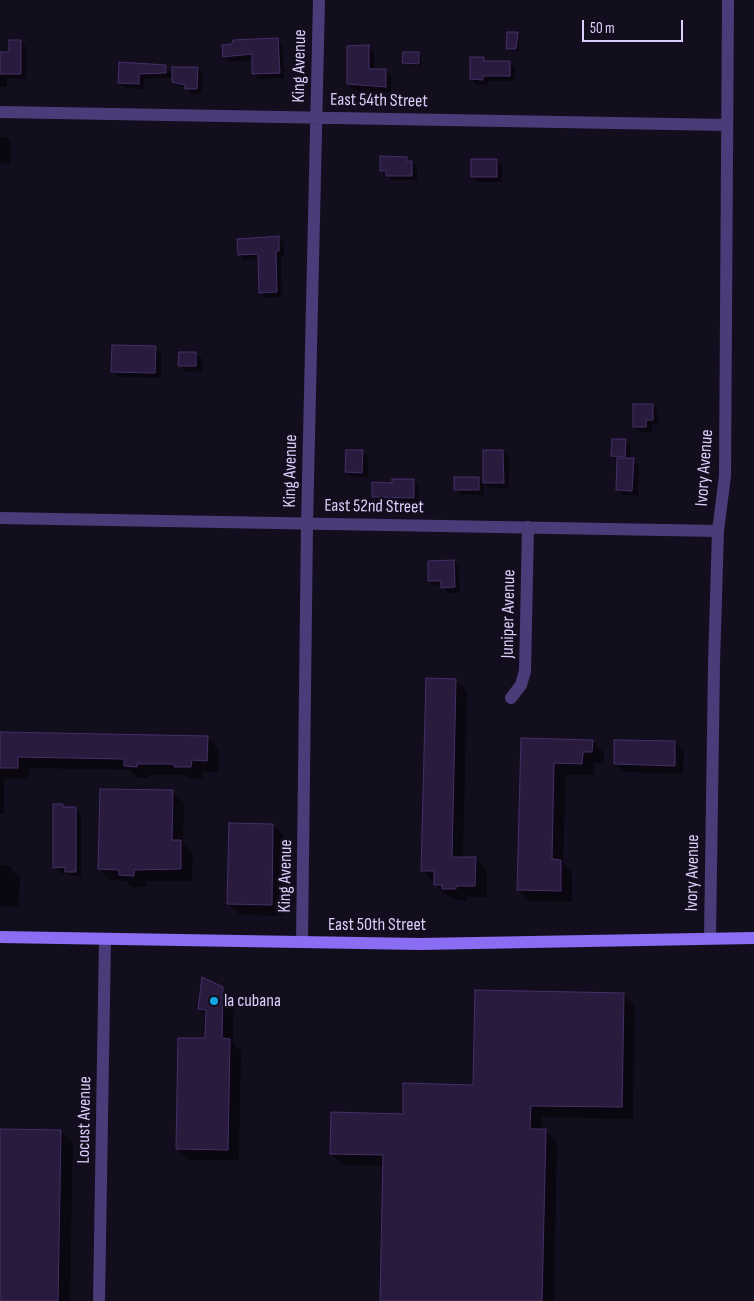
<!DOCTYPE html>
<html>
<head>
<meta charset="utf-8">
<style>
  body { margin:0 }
  #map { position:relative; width:754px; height:1301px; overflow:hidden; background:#130e1e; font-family:"Sofia Sans Condensed",sans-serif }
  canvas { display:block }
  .scale { position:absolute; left:582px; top:20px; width:101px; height:22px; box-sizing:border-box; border:2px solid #dccefb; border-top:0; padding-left:6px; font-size:15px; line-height:18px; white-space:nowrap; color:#dccefb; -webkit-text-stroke:4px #130e1e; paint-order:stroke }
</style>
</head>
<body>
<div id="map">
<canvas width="754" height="1301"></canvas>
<div class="scale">50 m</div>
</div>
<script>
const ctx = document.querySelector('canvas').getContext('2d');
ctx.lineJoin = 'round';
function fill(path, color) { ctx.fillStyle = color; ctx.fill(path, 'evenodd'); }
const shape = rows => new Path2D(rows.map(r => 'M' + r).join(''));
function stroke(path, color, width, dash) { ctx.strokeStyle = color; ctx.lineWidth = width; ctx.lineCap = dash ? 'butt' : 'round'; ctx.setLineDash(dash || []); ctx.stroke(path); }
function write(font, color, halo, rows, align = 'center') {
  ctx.font = font + ' "Sofia Sans Condensed",sans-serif'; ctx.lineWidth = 5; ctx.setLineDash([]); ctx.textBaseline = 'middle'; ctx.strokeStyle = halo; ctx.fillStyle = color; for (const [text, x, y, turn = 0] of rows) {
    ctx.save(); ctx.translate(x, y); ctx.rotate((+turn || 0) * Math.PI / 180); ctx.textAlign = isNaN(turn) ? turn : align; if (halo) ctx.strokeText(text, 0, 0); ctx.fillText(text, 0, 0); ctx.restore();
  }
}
fill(shape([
  [517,34,519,36,519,51,510,51,507,48],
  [278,40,283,45,284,78,259,79,254,73,253,60,229,62,224,56],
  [21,42,26,47,26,79,7,79,7,87,0,87,0,53,10,53],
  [368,47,374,52,374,70,385,70,391,76,391,92,354,90,348,84],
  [419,53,421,56,421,66,406,65,404,63],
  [483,58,488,63,510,63,515,68,515,81,488,81,488,85,477,85,471,79],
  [120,64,165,67,173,75,198,68,203,73,202,94,192,94,186,88,178,86,173,78,144,79,144,89,125,88,119,82],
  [0,137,6,137,11,143,11,164,0,163],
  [407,158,417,167,417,180,392,180,381,171],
  [496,160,502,166,502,182,478,182,472,176],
  [279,238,284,243,284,256,281,256,282,297,265,298,260,292,259,259,244,260,239,254],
  [156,348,161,353,161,378,118,377,112,372],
  [196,354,202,359,202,371,185,372,180,366],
  [653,405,658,411,658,425,652,425,652,432,640,432,634,427],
  [625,441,631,446,630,459,639,465,638,496,623,495,617,489,618,462,612,456],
  [484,451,503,451,509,457,509,488,490,488,484,483,484,495,461,495,455,489,479,478,484,484],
  [363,452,368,457,368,478,352,477,346,472],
  [413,480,418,485,419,503,378,502,373,496,393,484],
  [454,562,459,567,460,593,448,593,442,586,435,586,429,581],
  [456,680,467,692,463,858,476,858,487,870,487,897,467,897,467,901,455,900,451,897,447,896,422,870],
  [0,733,207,737,219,749,219,772,203,772,203,779,187,778,184,775,148,775,148,778,137,778,130,770,29,768,29,779,4,779,4,814,0,814],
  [522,739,592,741,604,753,604,763,594,763,594,775,566,775,563,863,572,873,572,902,530,901,518,890],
  [675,742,684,751,683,774,624,772,615,764],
  [172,791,184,803,183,844,193,853,192,881,146,881,146,887,132,887,126,881,111,880,99,869],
  [62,805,66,809,75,809,81,814,81,877,60,873,54,867],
  [273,825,285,837,283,916,240,915,229,904],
  [0,865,8,865,20,877,19,907,0,906],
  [223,988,234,999,233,1044,241,1051,239,1160,188,1160,177,1148,206,1039,207,1016,199,1009],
  [624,994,635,1006,633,1119,542,1117,542,1130,545,1130,557,1142,554,1301,381,1301,384,1166,343,1165,331,1154,404,1115,475,1086],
  [0,1130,61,1131,73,1143,70,1301,0,1301]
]), '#0007');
const building = shape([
  [507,32,518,32,516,49,506,49,507,32],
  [278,38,280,73,252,74,252,54,223,57,222,45,232,44,233,40,278,38],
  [9,40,21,40,21,74,0,74,0,52,9,52,9,40],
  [369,45,369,69,386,69,386,87,347,84,347,46,369,45],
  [403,52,419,52,419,64,402,63,403,52],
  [470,57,484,57,484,61,510,61,510,76,483,76,483,80,470,79,470,57],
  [119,62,166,65,166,73,139,74,139,84,118,83,119,62],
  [172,67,198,67,197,89,185,89,185,85,172,82,172,67],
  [380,156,407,157,407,161,412,161,412,176,386,176,386,171,380,171,380,156],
  [471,159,497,159,497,177,471,177,471,159],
  [279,236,279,251,276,251,277,292,259,293,258,254,238,255,237,239,279,236],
  [112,345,156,346,155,373,111,372,112,345],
  [179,352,196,352,196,366,178,366,179,352],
  [633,404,653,404,653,420,646,420,646,427,633,427,633,404],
  [612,439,626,439,625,457,611,456,612,439],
  [346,450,363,450,362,473,345,472,346,450],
  [483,450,503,450,504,483,483,483,483,450],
  [617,458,634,458,632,491,616,490,617,458],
  [454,477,479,477,479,490,454,490,454,477],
  [392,479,414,479,414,498,372,497,372,482,392,483,392,479],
  [454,560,455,587,441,588,441,581,428,581,428,561,454,560],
  [426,678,456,679,452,857,476,857,475,886,456,886,456,889,442,889,442,885,434,885,434,871,421,871,426,678],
  [0,732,208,736,207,761,192,760,191,767,174,767,174,764,137,764,137,767,124,766,124,759,18,757,18,768,0,768,0,732],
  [521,738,593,740,592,752,583,752,582,764,554,763,552,859,561,860,561,891,517,890,521,738],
  [614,740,675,741,675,766,614,764,614,740],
  [100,789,173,790,172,840,181,840,181,869,134,870,134,876,119,875,119,870,98,869,100,789],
  [53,804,63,804,63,807,76,807,76,872,65,872,65,867,53,868,53,804],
  [229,823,273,824,272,905,227,904,229,823],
  [202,977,223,987,222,1038,230,1039,228,1150,176,1149,178,1038,205,1038,206,1010,198,1009,202,977],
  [475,990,624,993,622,1107,531,1106,530,1129,546,1129,542,1301,380,1301,383,1155,330,1154,331,1112,403,1114,403,1083,473,1085,475,990],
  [0,1129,61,1130,58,1301,0,1301,0,1129]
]);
fill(building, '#291b3d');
stroke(building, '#452f67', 1);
stroke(shape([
  [0,112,727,125],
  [0,518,718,531],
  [511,698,521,685,525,671,528,527],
  [710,938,714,664,718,531,725,476,728,0],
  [302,942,307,524,319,0],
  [99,1301,105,939]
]), '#4a3c79', 12);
stroke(shape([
  [0,937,420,944,754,938]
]), '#8a6df3', 12);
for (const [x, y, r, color] of [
  [214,1001,5,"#13a7e3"]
]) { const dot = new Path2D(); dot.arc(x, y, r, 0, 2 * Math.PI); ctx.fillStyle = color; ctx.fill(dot); stroke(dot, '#130e1e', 2); }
write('18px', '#dccefb', '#130e1e', [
  ["King Avenue",300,66,-89],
  ["East 54th Street",379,101,1],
  ["Ivory Avenue",705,468,-86],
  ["King Avenue",291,471,-89],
  ["East 52nd Street",374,507,1],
  ["Juniper Avenue",509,614,-89],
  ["Ivory Avenue",693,873,-89],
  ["King Avenue",286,876,-89],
  ["East 50th Street",377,925],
  ["Locust Avenue",85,1120,-89]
]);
write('18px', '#dccefb', '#130e1e', [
  ["la cubana",224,1001]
], 'left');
</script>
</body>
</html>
